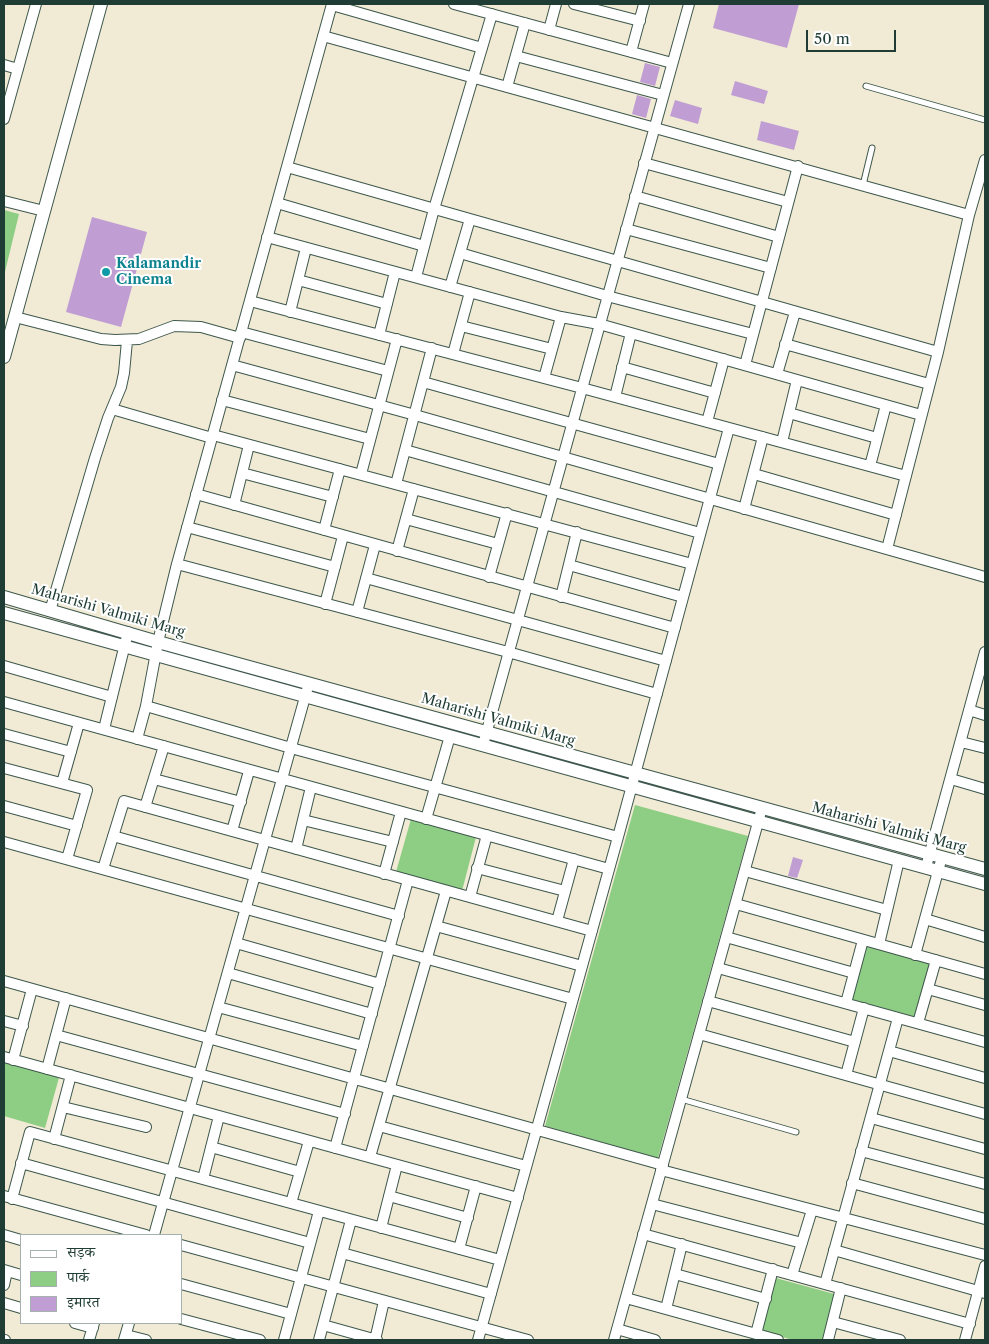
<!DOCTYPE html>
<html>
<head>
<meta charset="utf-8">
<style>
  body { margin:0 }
  #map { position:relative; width:989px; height:1344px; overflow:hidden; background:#f1ebd5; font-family:"Libre Caslon Text","Noto Serif Devanagari",serif }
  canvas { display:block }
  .frame { position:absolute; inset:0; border:5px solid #1f3d34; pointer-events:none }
  .legend { position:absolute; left:20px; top:1234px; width:162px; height:90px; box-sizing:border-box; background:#fff; border:1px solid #a5b1ae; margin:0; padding:6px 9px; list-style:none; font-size:15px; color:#1f3d34 }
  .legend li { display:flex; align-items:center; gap:10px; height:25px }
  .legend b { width:25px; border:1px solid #a5b1ae }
  .scale { position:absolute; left:806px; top:30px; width:90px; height:22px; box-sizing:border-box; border:2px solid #1f3d34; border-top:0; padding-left:6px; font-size:15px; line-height:18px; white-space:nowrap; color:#1f3d34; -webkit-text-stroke:4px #fff; paint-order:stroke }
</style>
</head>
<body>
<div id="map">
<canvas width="989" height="1344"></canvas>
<div class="frame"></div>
<ul class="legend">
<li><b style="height:6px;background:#fff"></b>सड़क</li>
<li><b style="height:14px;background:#8ecd84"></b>पार्क</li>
<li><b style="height:14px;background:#c09ed4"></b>इमारत</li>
</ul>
<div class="scale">50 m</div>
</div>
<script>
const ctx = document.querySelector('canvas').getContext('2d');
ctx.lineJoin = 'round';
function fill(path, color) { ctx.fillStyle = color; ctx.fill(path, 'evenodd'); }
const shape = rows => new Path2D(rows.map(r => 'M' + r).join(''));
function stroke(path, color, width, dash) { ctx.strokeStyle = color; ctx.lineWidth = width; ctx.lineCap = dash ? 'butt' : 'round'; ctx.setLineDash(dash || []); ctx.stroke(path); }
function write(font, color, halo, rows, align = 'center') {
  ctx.font = font + ' "Libre Caslon Text",serif'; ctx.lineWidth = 4; ctx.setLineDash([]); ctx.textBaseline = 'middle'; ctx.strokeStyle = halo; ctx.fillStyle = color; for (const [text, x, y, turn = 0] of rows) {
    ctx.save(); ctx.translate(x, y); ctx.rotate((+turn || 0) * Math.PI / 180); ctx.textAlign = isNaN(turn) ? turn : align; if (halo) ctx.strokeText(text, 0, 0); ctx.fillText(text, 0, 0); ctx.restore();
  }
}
fill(shape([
  [4,210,19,214,4,276],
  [635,805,748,836,658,1158,545,1126],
  [411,819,476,837,462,891,396,872],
  [865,945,931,963,916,1017,850,999],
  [4,1058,60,1074,45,1128,4,1116],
  [772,1277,838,1295,826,1340,793,1340,758,1330]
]), '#8ecd84');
fill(shape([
  [719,4,799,4,787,48,713,28],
  [645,63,660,67,655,86,640,82],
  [735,81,768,91,764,104,731,95],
  [637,95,651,99,646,118,632,114],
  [675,100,702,108,698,124,670,116],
  [761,121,799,131,794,150,757,140],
  [92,217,147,232,121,327,66,312],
  [793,857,803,860,797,878,788,876]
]), '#c09ed4');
const service = shape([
  [866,86,985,120],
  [863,185,872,148],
  [681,1099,796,1132]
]);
const minor = shape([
  [454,4,672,63],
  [574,4,640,21],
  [332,5,482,48],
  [549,30,556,4],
  [323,36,969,215],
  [631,52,644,4],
  [516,56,663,95],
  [4,65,18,69],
  [507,87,525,23],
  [4,119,36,4],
  [644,163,788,202],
  [287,167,938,352],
  [635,196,779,237],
  [4,201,44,211],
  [277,203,424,246],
  [626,229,771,268],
  [267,237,561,317,599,324,921,415],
  [460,253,607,296,753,334],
  [416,277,434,209,492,14],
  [298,280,387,304],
  [450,287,470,219],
  [250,301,582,388,906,476],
  [290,312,306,248],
  [15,317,101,339,115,340,139,339,174,326,201,327,240,338],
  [461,326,552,349],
  [241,332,388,371],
  [379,335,395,272],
  [785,344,929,384],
  [453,354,470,292],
  [232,365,415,415,985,577],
  [745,365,798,166],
  [622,367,715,393],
  [777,374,795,312],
  [544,378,561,317],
  [423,382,719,464],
  [615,397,631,333],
  [222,400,370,439],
  [112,409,212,438],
  [789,413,877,438],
  [707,422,724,359],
  [213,435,692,564],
  [782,442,797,380],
  [405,450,700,533],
  [870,466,886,405],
  [242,473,333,497],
  [361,474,397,339],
  [754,474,896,515],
  [396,484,432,348],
  [196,494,675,628],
  [234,505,249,445],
  [744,509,763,437],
  [406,519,498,544],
  [187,527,335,567],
  [324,530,340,469],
  [887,549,938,352,969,215,985,160],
  [397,551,414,489],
  [177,564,508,652,657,694],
  [569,565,683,597],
  [489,577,507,513],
  [366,578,666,661],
  [561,597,577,532],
  [325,604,343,536],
  [50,611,95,458,108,418,121,387,124,373,127,341],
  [357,612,375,545],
  [4,666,112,697],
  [4,702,609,869],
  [146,706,291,748,618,837],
  [969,710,985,715],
  [104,729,128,632],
  [4,734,71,752],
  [137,739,146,706,158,642,177,564,332,4],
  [961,742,985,748],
  [483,745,689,4],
  [4,768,87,790,67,859],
  [154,779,241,802],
  [951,779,985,789],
  [62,783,79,723],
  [4,806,77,826],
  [145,807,164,746],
  [426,819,450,736],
  [303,820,393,842],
  [232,831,249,771],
  [113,836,399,916],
  [4,842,573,999],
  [296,849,311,787],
  [926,867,985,652],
  [477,868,565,891],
  [103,869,124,801,592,931],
  [745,871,887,910],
  [384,874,401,812],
  [470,897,487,835],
  [736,904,985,974],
  [925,919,985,937],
  [557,921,574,859],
  [436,926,582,966],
  [726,937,854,973],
  [236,943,380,984],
  [879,944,899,860],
  [915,955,940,864],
  [718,968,985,1042],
  [228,973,372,1014],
  [4,981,663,1165],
  [928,989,985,1005],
  [708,1001,855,1042],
  [846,1003,863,940],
  [218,1007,363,1046],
  [4,1021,23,1026],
  [918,1023,936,960],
  [699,1034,985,1114],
  [56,1035,345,1114],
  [889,1051,985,1078],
  [4,1057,518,1198],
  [13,1060,32,989],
  [47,1069,66,998],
  [846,1075,864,1008],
  [63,1107,146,1127],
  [871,1118,985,1149],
  [379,1126,526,1166],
  [54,1139,71,1075],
  [211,1147,300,1172],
  [335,1148,408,880],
  [861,1151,985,1184],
  [370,1157,446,891],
  [21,1163,310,1243],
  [661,1170,985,1255],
  [203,1179,219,1116],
  [852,1183,985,1219],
  [4,1196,146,1235],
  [389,1196,468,1218],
  [12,1199,30,1132,500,1260],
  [291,1203,309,1141],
  [652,1204,802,1243],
  [381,1228,397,1165],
  [643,1234,970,1324],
  [4,1235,21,1240],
  [154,1235,307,690],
  [181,1245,528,1340],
  [459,1249,476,1186],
  [834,1250,985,1293],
  [342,1253,491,1294],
  [4,1270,21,1275],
  [675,1274,766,1299],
  [792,1275,812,1210],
  [181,1284,291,1314],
  [825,1284,898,1018],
  [4,1285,7,1271],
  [626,1298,778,1340],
  [4,1303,21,1308],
  [666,1309,682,1244],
  [181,1319,260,1340],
  [833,1322,900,1340],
  [75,1323,93,1328],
  [323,1325,377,1340],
  [617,1329,655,1340],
  [756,1334,773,1269],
  [126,1335,146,1340],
  [4,1340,5,1340],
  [89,1340,94,1323],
  [124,1340,129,1323],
  [284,1340,319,1211],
  [319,1340,351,1220],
  [375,1340,384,1301],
  [478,1340,618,837,729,428],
  [614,1340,762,808],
  [828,1340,841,1288],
  [965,1340,985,1266]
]);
const tertiary = shape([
  [4,357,101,4],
  [4,597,158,642,985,869],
  [4,613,985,884]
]);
stroke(service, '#3e574c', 7);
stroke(minor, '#3e574c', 12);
stroke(tertiary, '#3e574c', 14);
stroke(service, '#fff', 5);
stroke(minor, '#fff', 10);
stroke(tertiary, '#fff', 12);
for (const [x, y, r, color] of [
  [106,272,5,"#0f9aa8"]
]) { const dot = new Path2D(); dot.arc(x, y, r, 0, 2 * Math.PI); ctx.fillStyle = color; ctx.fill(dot); stroke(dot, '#fff', 2); }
write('bold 14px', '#0d838f', '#fff', [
  ["Kalamandir",116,264],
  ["Cinema",116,280]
], 'left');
write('14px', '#1f3d34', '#fff', [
  ["Maharishi Valmiki Marg",108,611,16],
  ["Maharishi Valmiki Marg",498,720,16],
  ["Maharishi Valmiki Marg",889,828,15]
]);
</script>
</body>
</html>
